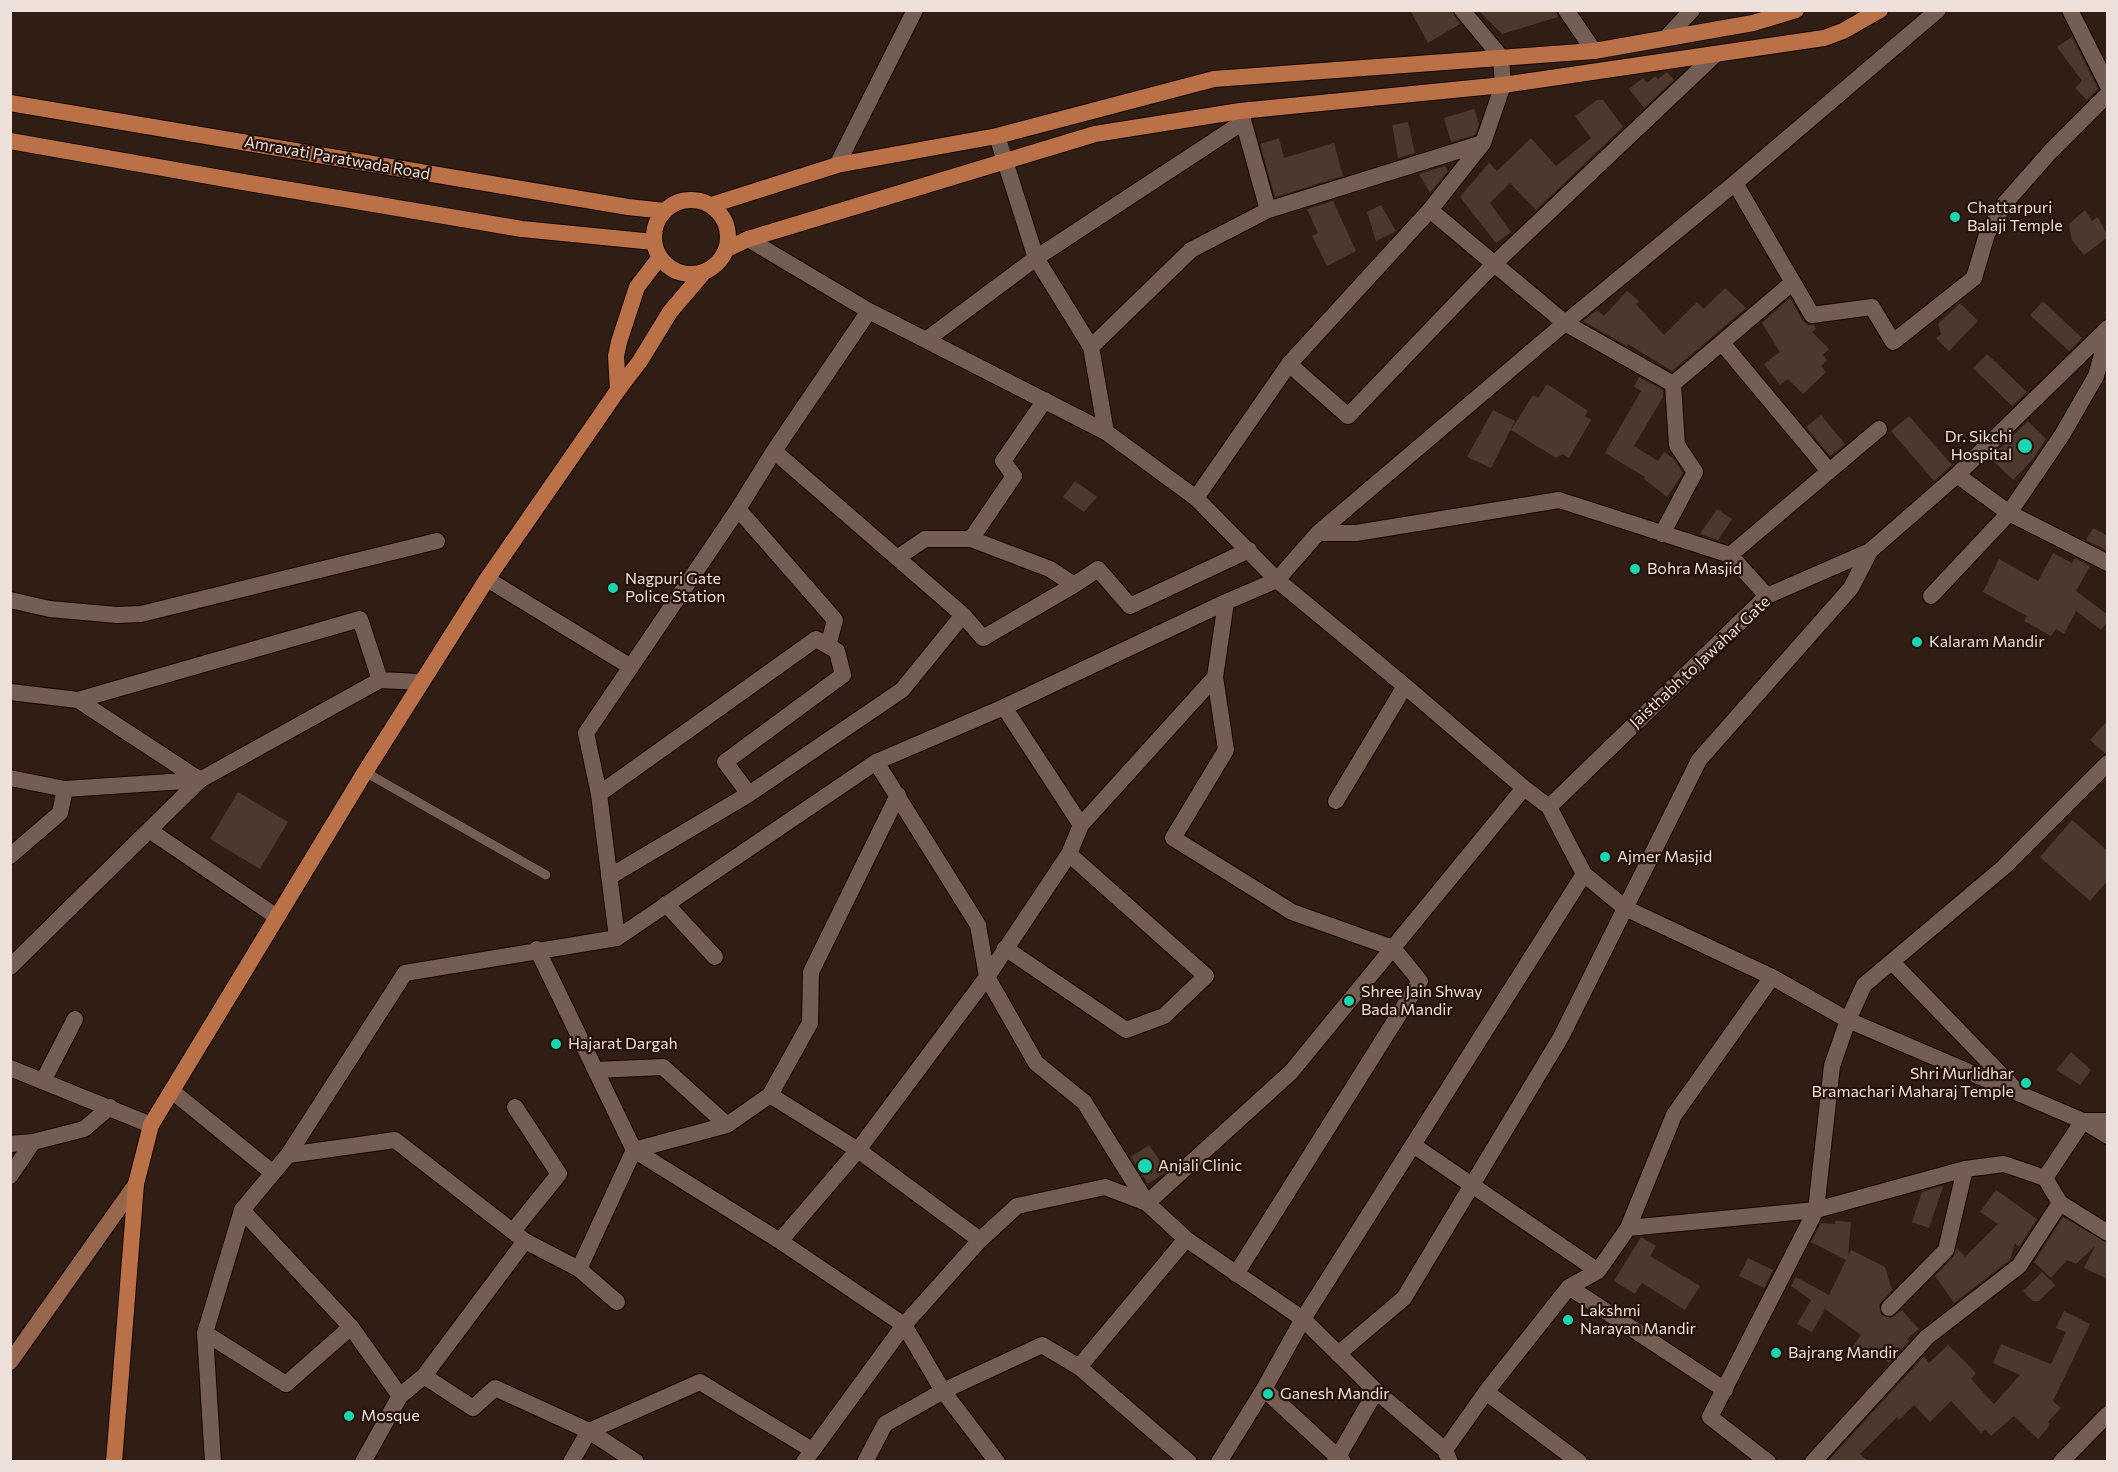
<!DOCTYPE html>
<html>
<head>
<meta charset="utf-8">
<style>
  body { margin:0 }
  #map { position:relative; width:2118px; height:1472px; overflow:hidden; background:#301d13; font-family:Commissioner,sans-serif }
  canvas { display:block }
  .frame { position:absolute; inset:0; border:12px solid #eddfd9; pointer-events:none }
</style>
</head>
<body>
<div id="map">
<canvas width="2118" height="1472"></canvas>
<div class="frame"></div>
</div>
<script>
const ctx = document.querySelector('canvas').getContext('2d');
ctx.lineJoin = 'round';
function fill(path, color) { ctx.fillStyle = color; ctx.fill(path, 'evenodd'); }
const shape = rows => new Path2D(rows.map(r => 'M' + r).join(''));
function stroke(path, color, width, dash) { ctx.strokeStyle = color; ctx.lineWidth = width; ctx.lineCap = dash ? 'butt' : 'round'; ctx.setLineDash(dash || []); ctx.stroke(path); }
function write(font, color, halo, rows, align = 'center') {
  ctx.font = font + ' Commissioner,sans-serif'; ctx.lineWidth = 4.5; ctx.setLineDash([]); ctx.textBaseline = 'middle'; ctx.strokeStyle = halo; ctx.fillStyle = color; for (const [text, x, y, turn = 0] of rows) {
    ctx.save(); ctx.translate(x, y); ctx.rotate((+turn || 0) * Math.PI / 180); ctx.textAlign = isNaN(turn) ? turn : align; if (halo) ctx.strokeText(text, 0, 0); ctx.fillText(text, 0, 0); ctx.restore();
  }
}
fill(shape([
  [1410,10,1452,10,1460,24,1428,43],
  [1478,10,1556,10,1558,17,1502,34],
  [2072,37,2098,89,2087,100,2075,88,2082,81,2057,47],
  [1667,72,1674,80,1644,108,1629,89,1643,78,1647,83,1655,76,1658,79],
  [1597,100,1603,100,1623,127,1536,210,1510,183,1490,203,1511,232,1496,243,1460,197,1489,163,1497,171,1531,138,1556,166,1591,138,1575,116],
  [1474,109,1479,124,1475,135,1451,142,1444,118],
  [1408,122,1415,153,1398,158,1392,125],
  [1279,138,1284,158,1334,143,1343,176,1275,197,1260,144],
  [1445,166,1448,171,1430,193,1419,174],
  [1333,201,1356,251,1327,266,1312,236,1318,233,1307,209],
  [1381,205,1396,231,1376,241,1367,212],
  [2085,210,2092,221,2098,217,2108,237,2084,255,2072,240,2069,224],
  [1725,288,1746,308,1672,371,1628,344,1627,346,1583,321,1597,310,1604,316,1627,291,1639,301,1636,304,1664,335,1697,302,1704,309],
  [1790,298,1803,321,1808,325,1814,325,1816,329,1812,332,1829,349,1823,355,1827,360,1821,366,1826,372,1803,394,1788,379,1780,385,1764,364,1780,352,1762,323],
  [2043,301,2082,338,2069,351,2030,315],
  [1960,303,1978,321,1949,351,1936,338,1941,334,1938,324],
  [1987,354,2027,392,2012,406,1973,368],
  [1639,377,1663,390,1663,397,1634,446,1658,461,1664,452,1673,458,1683,473,1667,497,1644,479,1645,477,1605,453,1641,391,1634,387],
  [1547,384,1588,411,1585,416,1591,420,1569,458,1562,454,1556,458,1511,430,1533,395,1538,398],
  [1493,410,1515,421,1491,468,1467,457],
  [1821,415,1845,444,1830,456,1806,427],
  [1909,416,1952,465,1934,481,1891,431],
  [2028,421,2046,439,2032,460,2013,480,1990,458],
  [1075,481,1097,497,1084,512,1063,497],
  [1717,509,1732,519,1718,540,1700,534],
  [2093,528,2108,536,2108,551,2086,540],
  [2053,553,2072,563,2075,558,2090,566,2076,591,2108,615,2108,621,2101,630,2076,611,2064,634,2056,629,2051,636,2024,621,2027,616,1983,592,1999,559,2038,581],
  [2108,720,2108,753,2105,753,2090,740],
  [238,792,288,822,260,869,210,839],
  [2072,820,2108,851,2108,880,2090,901,2040,857],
  [2071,1052,2091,1070,2080,1085,2056,1070],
  [1149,1145,1167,1171,1148,1184,1131,1157],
  [1941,1186,1943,1187,1929,1228,1912,1222,1922,1192],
  [1996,1190,2037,1219,2019,1247,2015,1243,2010,1260,1954,1303,1935,1276,1953,1257,1957,1248,1965,1257,1998,1224,1980,1212],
  [2063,1217,2108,1243,2108,1279,2084,1268,2095,1246,2076,1264,2067,1260,2051,1278,2034,1262],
  [1835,1221,1851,1222,1848,1256,1851,1250,1885,1267,1892,1290,1879,1305,1881,1315,1891,1318,1902,1310,1919,1329,1907,1339,1909,1341,1889,1363,1875,1350,1868,1359,1852,1348,1861,1335,1825,1309,1812,1332,1797,1324,1811,1300,1791,1286,1796,1277,1829,1295,1846,1260,1811,1242,1821,1223,1835,1224],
  [1641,1237,1656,1246,1650,1256,1700,1286,1685,1310,1642,1283,1635,1294,1614,1281],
  [1748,1258,1773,1270,1764,1288,1739,1276],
  [2042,1272,2055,1285,2039,1301,2033,1301,2023,1291],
  [2064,1311,2090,1324,2053,1401,2061,1408,2048,1422,2050,1424,2048,1428,2038,1439,2014,1416,1991,1436,1985,1429,1981,1433,1951,1401,1930,1422,1914,1405,1899,1420,1897,1417,1860,1454,1868,1461,1828,1461,1924,1356,1929,1363,1948,1345,1976,1373,1971,1379,1994,1404,2020,1375,1993,1363,2001,1344,2051,1364,2066,1332,2056,1328]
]), '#4d382e');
const service = shape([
  [365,772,546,875]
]);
const minor = shape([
  [1566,10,1594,51],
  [2070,10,2108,86],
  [1667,37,1692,10],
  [1241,113,1268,210],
  [997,136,1036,258,1091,347,1106,432],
  [837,165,915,10],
  [1735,183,1812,315,1872,307,1893,342,1974,278,1987,234,2005,203,2050,152,2108,94],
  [1430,210,1565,323,1673,384,1793,282],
  [748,239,869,311,1106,432,1196,498,1277,580,1405,686,1524,788,1549,807,1584,874,1303,1319,1264,1389,1219,1462],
  [926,340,1036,258,1243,122],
  [1722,343,1829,471],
  [1091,347,1191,250,1268,210,1483,143],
  [1289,364,1348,416,1493,265,1716,54],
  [774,451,963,615,983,638,1074,585],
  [1957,475,2009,513,2108,563],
  [1196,498,1289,364,1430,210,1483,143,1503,85,1501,57,1462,10],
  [738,509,835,620,828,646],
  [1318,533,1356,533,1559,500,1730,555,1767,596],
  [1662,534,1695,472,1677,445,1673,384],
  [971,539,1014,476,1003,461,1045,400],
  [1730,555,1879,429],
  [897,558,925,539,971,539,1050,569,1074,585,1098,569,1130,606,1249,550],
  [487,579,631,667],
  [1931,596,2009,513,2062,435,2096,376,2108,333],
  [10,600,50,609,117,615,141,614,437,541],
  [1215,677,1226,750,1173,838,1292,912,1393,948,1420,981,1236,1274],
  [10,692,78,700,200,780],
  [78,700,360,619,380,680],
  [1004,707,1081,825],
  [876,762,978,925,987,977,1036,1063,1084,1102,1147,1203,1291,1072,1524,788],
  [10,778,65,789,200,780],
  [599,794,816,639,837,651,843,675,725,762,749,794],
  [1336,801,1405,686],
  [1549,807,1767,596,1870,551,1957,475,2108,328],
  [149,830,277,917],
  [10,856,60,813,65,789],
  [1584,874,1625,908,1772,977,1848,1020,2083,1121,2108,1136],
  [609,877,749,794,902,690,963,615],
  [666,904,715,957],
  [617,938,599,794,586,733,738,509,774,451,869,311],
  [1005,948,1126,1030,1164,1016,1206,976,1069,854],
  [537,949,634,1150,780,1241,904,1325,943,1391,997,1462],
  [1892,962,2014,1088],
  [10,967,200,780,380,680,421,682],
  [10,1068,151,1125],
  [596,1070,663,1067,727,1125],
  [43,1081,75,1019],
  [172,1091,273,1173],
  [770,1095,858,1150,980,1240],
  [10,1144,33,1142,84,1129,110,1107],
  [1413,1145,1598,1271],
  [288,1155,395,1140,525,1241,579,1269,617,1302],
  [10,1176,33,1142],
  [2060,1203,2108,1233],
  [242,1210,351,1327,400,1396],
  [1628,1228,1674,1115,1772,977],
  [513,1231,559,1174,515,1107],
  [780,1241,858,1150,987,977,1069,854,1081,825,1215,677,1226,602],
  [579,1269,634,1150,727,1125,770,1095,810,1023,811,972,898,795],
  [1569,1287,1725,1390],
  [1889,1308,1946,1250,1965,1169],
  [205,1333,286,1384,351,1327],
  [1338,1354,1404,1298,1561,1037,1699,760,1851,588,1870,551],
  [1079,1367,1186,1239],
  [424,1376,473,1408,495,1388,589,1431,636,1462],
  [1264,1389,1343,1462],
  [1486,1392,1579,1462],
  [1445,1450,1486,1392,1569,1287,1598,1271,1628,1228,1816,1210,1965,1169,2004,1164,2045,1178],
  [213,1462,205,1333,242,1210,288,1155,405,973,617,938,876,762,1004,707,1226,602,1277,580,1318,533,1565,323,1735,183,1938,10],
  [363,1462,400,1396,424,1376,525,1241],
  [571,1462,589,1431,700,1382,812,1450],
  [804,1462,904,1325,980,1240,1017,1206,1105,1187,1147,1203,1186,1239,1303,1319,1376,1391,1445,1450,1450,1462],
  [865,1462,885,1424,943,1391,1042,1345,1079,1367,1189,1462],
  [1335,1462,1376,1391],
  [1768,1462,1710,1417,1816,1210,1832,1066,1848,1020,1864,985,2004,867,2108,763],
  [1813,1462,1927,1337,2019,1266,2060,1203,2045,1178,2083,1121,2108,1121],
  [2061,1462,2108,1414]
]);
const secondary = shape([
  [10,1362,136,1184]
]);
const primary = shape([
  [10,103,628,207,665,211],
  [10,141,243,182,522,229,654,242],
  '654 237a37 37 0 1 1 74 0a37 37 0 1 1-74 0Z',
  [711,205,837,165,997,136,1214,79,1594,51,1753,23,1796,10],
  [727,249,748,239,1095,134,1240,111,1503,85,1824,38,1843,31,1880,10],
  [618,390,616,356,619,342,637,287,660,257],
  [114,1462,136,1184,151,1125,365,772,487,579,618,390,640,361,670,312,704,272]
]);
stroke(service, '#170601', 10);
stroke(minor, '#170601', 18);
stroke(secondary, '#170601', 18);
stroke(primary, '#170601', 18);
stroke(service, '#745d52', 9);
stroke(minor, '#745d52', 16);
stroke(secondary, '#97674d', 16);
stroke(primary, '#ba7148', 16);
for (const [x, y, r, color] of [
  [1955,217,6,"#1ad5b2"],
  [2025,446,8,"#1ad5b2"],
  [1635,569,6,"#1ad5b2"],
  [613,588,6,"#1ad5b2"],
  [1917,642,6,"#1ad5b2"],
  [1605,857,6,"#1ad5b2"],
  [1349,1001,6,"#1ad5b2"],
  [556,1044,6,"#1ad5b2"],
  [2026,1083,6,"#1ad5b2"],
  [1145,1166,8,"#1ad5b2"],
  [1568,1320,6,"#1ad5b2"],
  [1776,1353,6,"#1ad5b2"],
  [1268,1394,6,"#1ad5b2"],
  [349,1416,6,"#1ad5b2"]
]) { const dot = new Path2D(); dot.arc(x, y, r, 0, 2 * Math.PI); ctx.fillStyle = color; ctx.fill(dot); stroke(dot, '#25130a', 2); }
write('16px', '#eddfd9', '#25130a', [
  ["Amravati Paratwada Road",337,158,10],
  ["Jaisthabh to Jawahar Gate",1700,662,-43]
]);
write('16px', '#eddfd9', '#25130a', [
  ["Chattarpuri",1967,208],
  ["Balaji Temple",1967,226],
  ["Dr. Sikchi",2012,437,"right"],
  ["Hospital",2012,455,"right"],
  ["Bohra Masjid",1647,569],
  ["Nagpuri Gate",625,579],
  ["Police Station",625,597],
  ["Kalaram Mandir",1929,642],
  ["Ajmer Masjid",1617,857],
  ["Shree Jain Shway",1361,992],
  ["Bada Mandir",1361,1010],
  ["Hajarat Dargah",568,1044],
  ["Shri Murlidhar",2014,1074,"right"],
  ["Bramachari Maharaj Temple",2014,1092,"right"],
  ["Anjali Clinic",1158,1166],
  ["Lakshmi",1580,1311],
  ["Narayan Mandir",1580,1329],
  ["Bajrang Mandir",1788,1353],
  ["Ganesh Mandir",1280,1394],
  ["Mosque",361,1416]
], 'left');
</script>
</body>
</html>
